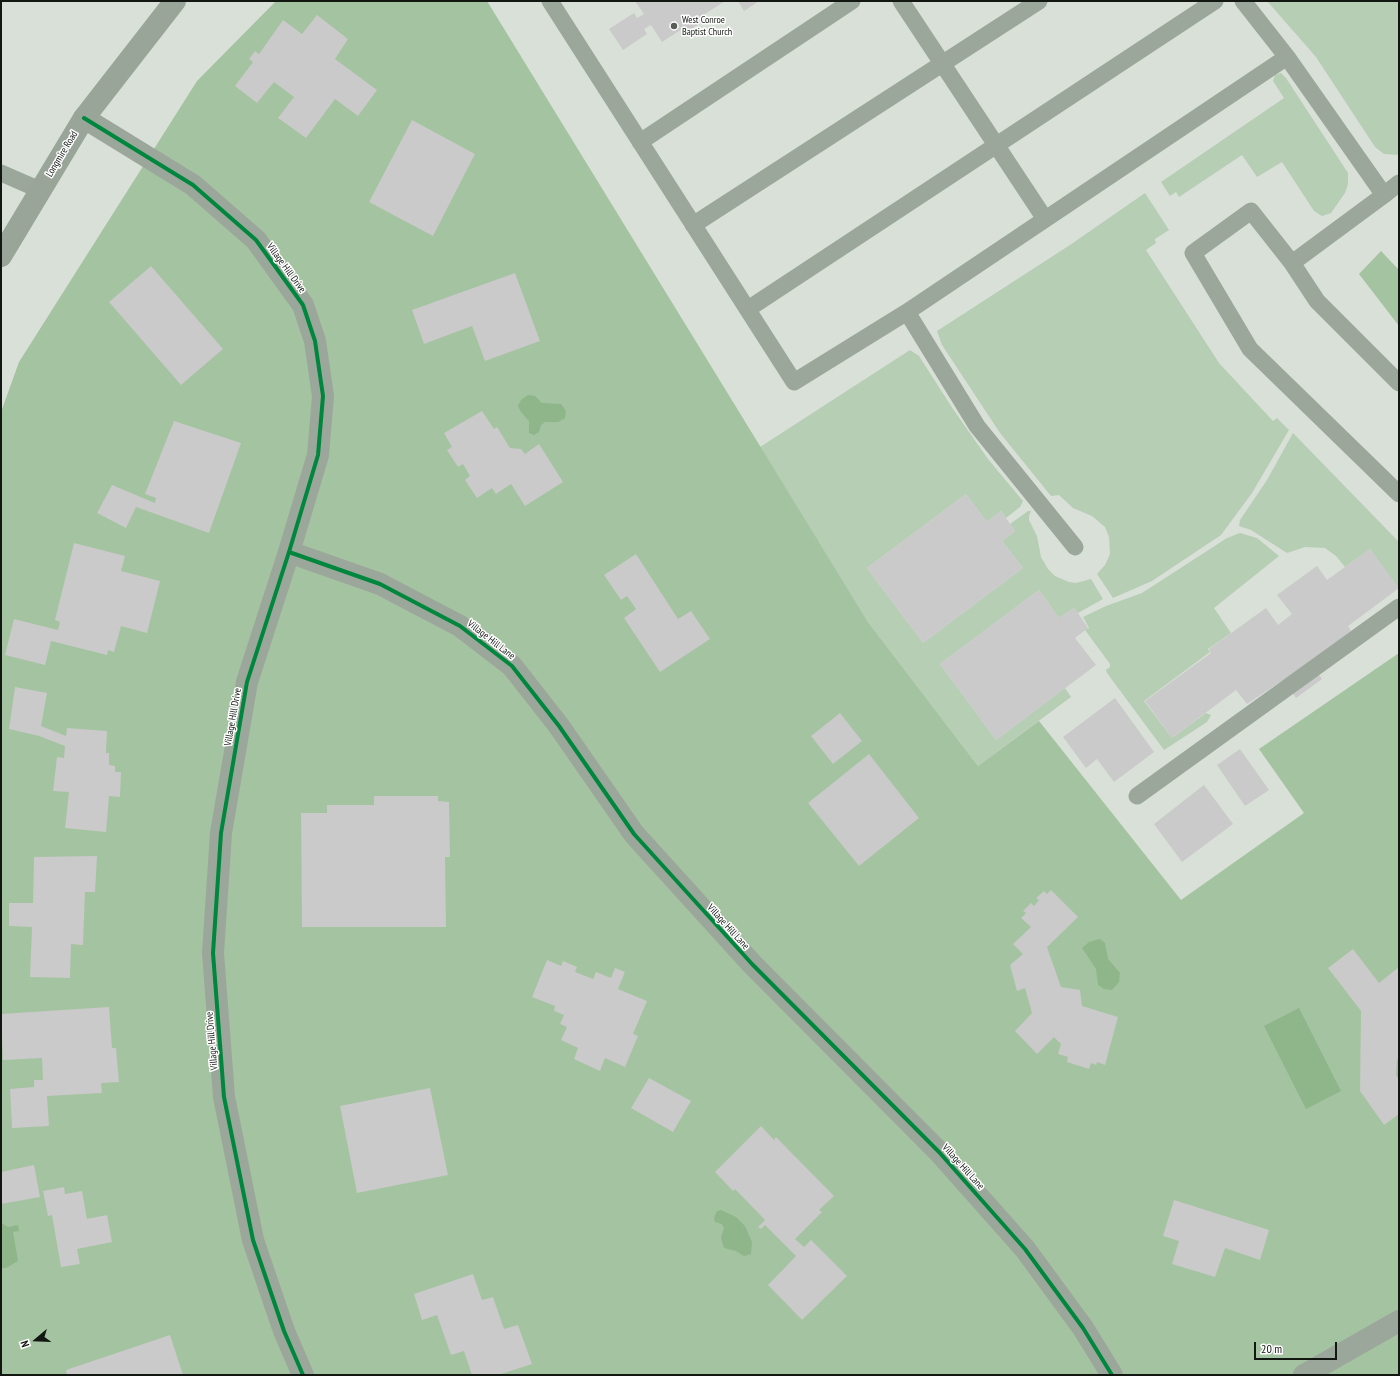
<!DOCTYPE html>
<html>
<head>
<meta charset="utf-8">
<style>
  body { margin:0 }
  #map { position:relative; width:1400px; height:1376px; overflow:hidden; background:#d9e0d8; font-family:"PT Sans Narrow",sans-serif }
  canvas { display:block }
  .frame { position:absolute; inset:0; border:2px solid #131712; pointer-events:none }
  .north { position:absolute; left:16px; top:1320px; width:40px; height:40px; -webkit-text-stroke:3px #fff; paint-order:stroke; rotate:251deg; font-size:11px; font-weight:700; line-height:16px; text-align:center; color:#131712 }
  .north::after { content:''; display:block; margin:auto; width:14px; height:18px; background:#131712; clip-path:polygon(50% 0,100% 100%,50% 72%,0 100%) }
  .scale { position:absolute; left:1254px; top:1342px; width:83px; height:18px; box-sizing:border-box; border:2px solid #131712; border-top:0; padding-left:5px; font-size:12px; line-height:14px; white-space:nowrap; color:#131712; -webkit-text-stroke:3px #fff; paint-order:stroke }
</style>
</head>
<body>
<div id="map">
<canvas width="1400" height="1376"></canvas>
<div class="frame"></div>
<div class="north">N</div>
<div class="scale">20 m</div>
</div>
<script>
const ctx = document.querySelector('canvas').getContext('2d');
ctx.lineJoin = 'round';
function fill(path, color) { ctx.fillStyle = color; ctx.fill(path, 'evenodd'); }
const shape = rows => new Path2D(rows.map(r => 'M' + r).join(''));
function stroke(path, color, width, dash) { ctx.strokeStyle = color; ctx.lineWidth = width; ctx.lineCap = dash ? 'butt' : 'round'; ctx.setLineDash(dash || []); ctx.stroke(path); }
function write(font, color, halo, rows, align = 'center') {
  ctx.font = font + ' "PT Sans Narrow",sans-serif'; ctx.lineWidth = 3; ctx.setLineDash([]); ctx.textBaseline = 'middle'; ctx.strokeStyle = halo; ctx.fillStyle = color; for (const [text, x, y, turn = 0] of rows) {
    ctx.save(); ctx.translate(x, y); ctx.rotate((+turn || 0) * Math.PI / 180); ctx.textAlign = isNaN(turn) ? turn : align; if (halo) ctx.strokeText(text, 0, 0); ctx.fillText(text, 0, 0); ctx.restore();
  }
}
fill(shape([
  [1267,1,1399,1,1399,155,1384,154,1375,147,1316,57],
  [1281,73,1286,78,1348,173,1348,184,1345,193,1331,213,1322,216,1314,211,1282,162,1257,177,1242,155,1179,197,1176,192,1170,196,1161,182,1284,98,1273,81,1275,75],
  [1145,193,1169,230,1155,239,1156,243,1146,250,1219,363,1273,421,1277,418,1289,430,1252,493,1221,535,1152,581,1113,598,1097,574,1105,565,1110,554,1109,537,1105,527,1092,516,1073,508,1059,495,1051,496,1000,433,942,345,937,331,1070,245],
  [910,350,919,356,953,409,988,459,1023,501,1020,507,1006,518,1001,511,987,522,966,494,867,568,923,643,1023,568,1002,541,1015,531,1010,524,1028,511,1031,511,1029,516,1029,520,1037,536,1041,557,1048,569,1055,576,1069,582,1076,583,1091,579,1103,599,1078,613,1074,608,1059,618,1039,590,940,664,996,740,1065,688,1071,697,978,766,868,622,760,447],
  [1293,433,1399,542,1399,589,1370,549,1345,567,1336,556,1325,548,1305,547,1287,553,1251,530,1239,526,1240,520,1267,480],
  [1240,533,1257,538,1279,556,1214,608,1231,633,1208,649,1210,652,1144,701,1172,738,1206,713,1211,715,1207,722,1164,750,1107,673,1106,670,1110,667,1110,664,1085,630,1089,628,1083,617,1106,606,1142,593,1227,538]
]), '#b6ceb4');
fill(shape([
  [276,1,487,1,868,622,978,766,1039,721,1181,900,1304,813,1259,749,1399,653,1399,1375,1,1375,1,412,19,362,197,81],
  [1381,251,1399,270,1399,326,1359,274]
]), '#a4c3a0');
fill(shape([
  [528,395,535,396,542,403,561,404,566,411,565,418,558,422,545,422,541,425,539,432,534,435,529,433,529,421,521,412,518,406,521,400],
  [1100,939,1105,943,1108,959,1120,973,1119,982,1112,990,1104,989,1098,985,1096,969,1082,948,1089,942],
  [1299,1008,1341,1091,1306,1109,1264,1026],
  [721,1210,736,1217,745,1226,752,1242,751,1254,744,1256,736,1251,724,1248,721,1238,724,1228,722,1224,715,1222,714,1218,717,1211],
  [1,1223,8,1227,18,1225,19,1231,13,1232,18,1261,6,1268,1,1268]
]), '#8fb58b');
fill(shape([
  [635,1,725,1,705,14,708,18,685,33,682,29,662,42,651,25,644,29,647,34,623,50,609,29,634,13,637,18,644,14],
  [738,1,759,1,744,11],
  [317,15,348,39,335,59,377,90,358,116,335,99,306,138,278,118,294,97,274,82,257,103,235,86,253,62,249,59,255,51,259,54,283,20,302,34],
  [412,120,475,154,433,236,369,202],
  [151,266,223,349,181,385,109,302],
  [515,273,540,341,485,361,472,326,424,344,412,310],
  [482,411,494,429,497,427,510,448,521,449,525,454,539,444,563,482,525,506,511,484,496,494,492,488,477,498,465,480,470,476,463,464,458,467,447,450,452,447,444,433],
  [174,421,241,443,209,533,136,507,126,528,97,513,112,485,155,503,156,498,145,494],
  [966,494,987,522,1001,511,1015,531,1002,541,1023,568,923,643,867,568],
  [74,543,125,556,121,571,160,581,147,633,121,626,114,652,108,650,107,655,51,641,45,665,5,655,14,619,58,630,60,622,55,620],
  [1370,549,1399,588,1348,626,1351,631,1310,662,1322,679,1296,698,1283,680,1247,704,1236,690,1172,738,1145,701,1211,653,1209,649,1266,608,1278,625,1292,614,1277,595,1317,566,1327,580],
  [636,554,678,619,691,611,710,639,660,672,624,618,636,609,627,596,621,600,604,575],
  [1039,590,1059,618,1074,608,1078,613,1088,628,1075,638,1096,665,996,740,940,664],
  [15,687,47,693,41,726,66,736,67,728,107,731,106,753,109,753,109,765,115,766,115,772,121,772,120,797,109,796,106,832,65,828,69,792,53,791,57,757,64,758,65,746,39,736,9,729],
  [1115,698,1154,752,1114,782,1097,759,1086,768,1063,737],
  [840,713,862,741,833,764,811,736],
  [1240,749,1269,790,1245,806,1217,765],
  [869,754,919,818,859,866,808,803],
  [1204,785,1233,824,1182,862,1154,824],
  [374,796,438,796,438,801,449,802,450,857,445,857,446,927,302,927,301,813,327,813,327,805,374,805],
  [97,856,95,892,85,892,83,945,71,944,70,978,30,977,32,927,9,926,9,903,33,903,34,857],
  [1051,890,1078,917,1047,947,1061,987,1080,990,1082,1006,1118,1017,1105,1065,1097,1062,1096,1065,1091,1063,1089,1069,1067,1062,1068,1057,1058,1054,1061,1044,1054,1037,1037,1054,1015,1031,1032,1013,1025,988,1017,991,1010,965,1023,954,1013,944,1031,927,1021,918,1026,913,1023,911,1031,903,1034,906,1039,900,1036,898,1044,891,1047,894],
  [1353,949,1379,983,1399,967,1399,1060,1397,1059,1396,1075,1399,1080,1399,1114,1384,1125,1360,1091,1361,1011,1328,968],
  [547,960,561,966,563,961,577,967,575,972,593,979,596,972,611,978,615,968,625,972,618,989,647,1001,633,1034,638,1036,625,1067,605,1058,600,1071,574,1059,578,1048,561,1040,567,1027,560,1024,564,1015,554,1011,555,1006,532,997],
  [109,1007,112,1048,116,1048,119,1082,101,1083,102,1093,47,1096,49,1126,12,1128,10,1089,34,1087,34,1080,43,1080,42,1058,3,1060,1,1014],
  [649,1078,691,1101,673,1132,631,1108],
  [430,1088,448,1175,357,1193,340,1106],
  [761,1126,774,1140,776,1137,834,1196,819,1210,822,1212,795,1239,804,1247,811,1240,847,1276,802,1320,768,1285,796,1256,765,1225,761,1229,758,1227,765,1220,735,1189,733,1191,715,1172],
  [34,1165,40,1197,1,1204,1,1172],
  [64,1187,65,1194,82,1191,87,1219,107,1215,112,1242,77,1249,80,1264,61,1267,52,1215,48,1216,43,1191],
  [1174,1200,1269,1230,1260,1260,1225,1248,1215,1277,1172,1264,1179,1241,1163,1236],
  [473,1274,482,1300,493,1297,504,1329,518,1325,532,1364,498,1375,472,1375,464,1351,451,1355,437,1315,422,1320,414,1294],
  [170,1335,183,1375,67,1375,66,1370]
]), '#c9cac9');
stroke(shape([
  [550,1,794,382,907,312,977,426,1075,547],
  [901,1,1045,219],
  [1287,57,1384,195,1292,263],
  [640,142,852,1],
  [1,173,40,190],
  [1384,195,1399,183],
  [693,225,1039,1],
  [748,309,1215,1],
  [907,312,1287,57,1243,1],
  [1399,383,1317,301,1292,263,1251,211,1193,253,1250,349,1399,494],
  [1137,796,1399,607]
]), '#9ca79b', 17);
stroke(shape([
  [84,118,193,185,256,240,303,305,315,341,323,396,318,455,289,552,247,682,221,833,213,953,224,1097,253,1240,284,1331,303,1375],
  [289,552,380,584,460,626,512,666,559,726,634,834,752,964,939,1152,1025,1249,1083,1328,1112,1375],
  [1304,1375,1399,1321]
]), '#9ca79b', 22);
stroke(shape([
  [1,256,84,118,175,1]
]), '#99a598', 22);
stroke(shape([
  [84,118,193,185,256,240,303,305,315,341,323,396,318,455,289,552,247,682,221,833,213,953,224,1097,253,1240,284,1331,303,1375],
  [289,552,380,584,460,626,512,666,559,726,634,834,752,964,939,1152,1025,1249,1083,1328,1112,1375]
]), '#00873e', 4);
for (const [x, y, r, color] of [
  [674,26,4,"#585d57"]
]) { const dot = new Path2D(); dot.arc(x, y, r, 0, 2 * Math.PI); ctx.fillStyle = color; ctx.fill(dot); stroke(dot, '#fff', 1.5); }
write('10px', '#131712', '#fff', [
  ["West Conroe",682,20],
  ["Baptist Church",682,32]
], 'left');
write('10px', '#131712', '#fff', [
  ["Longmire Road",62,154,-59],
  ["Village Hill Drive",286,268,54],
  ["Village Hill Lane",491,640,38],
  ["Village Hill Drive",233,717,-80],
  ["Village Hill Lane",728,927,48],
  ["Village Hill Drive",212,1041,-95],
  ["Village Hill Lane",963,1167,48]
]);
</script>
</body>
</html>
